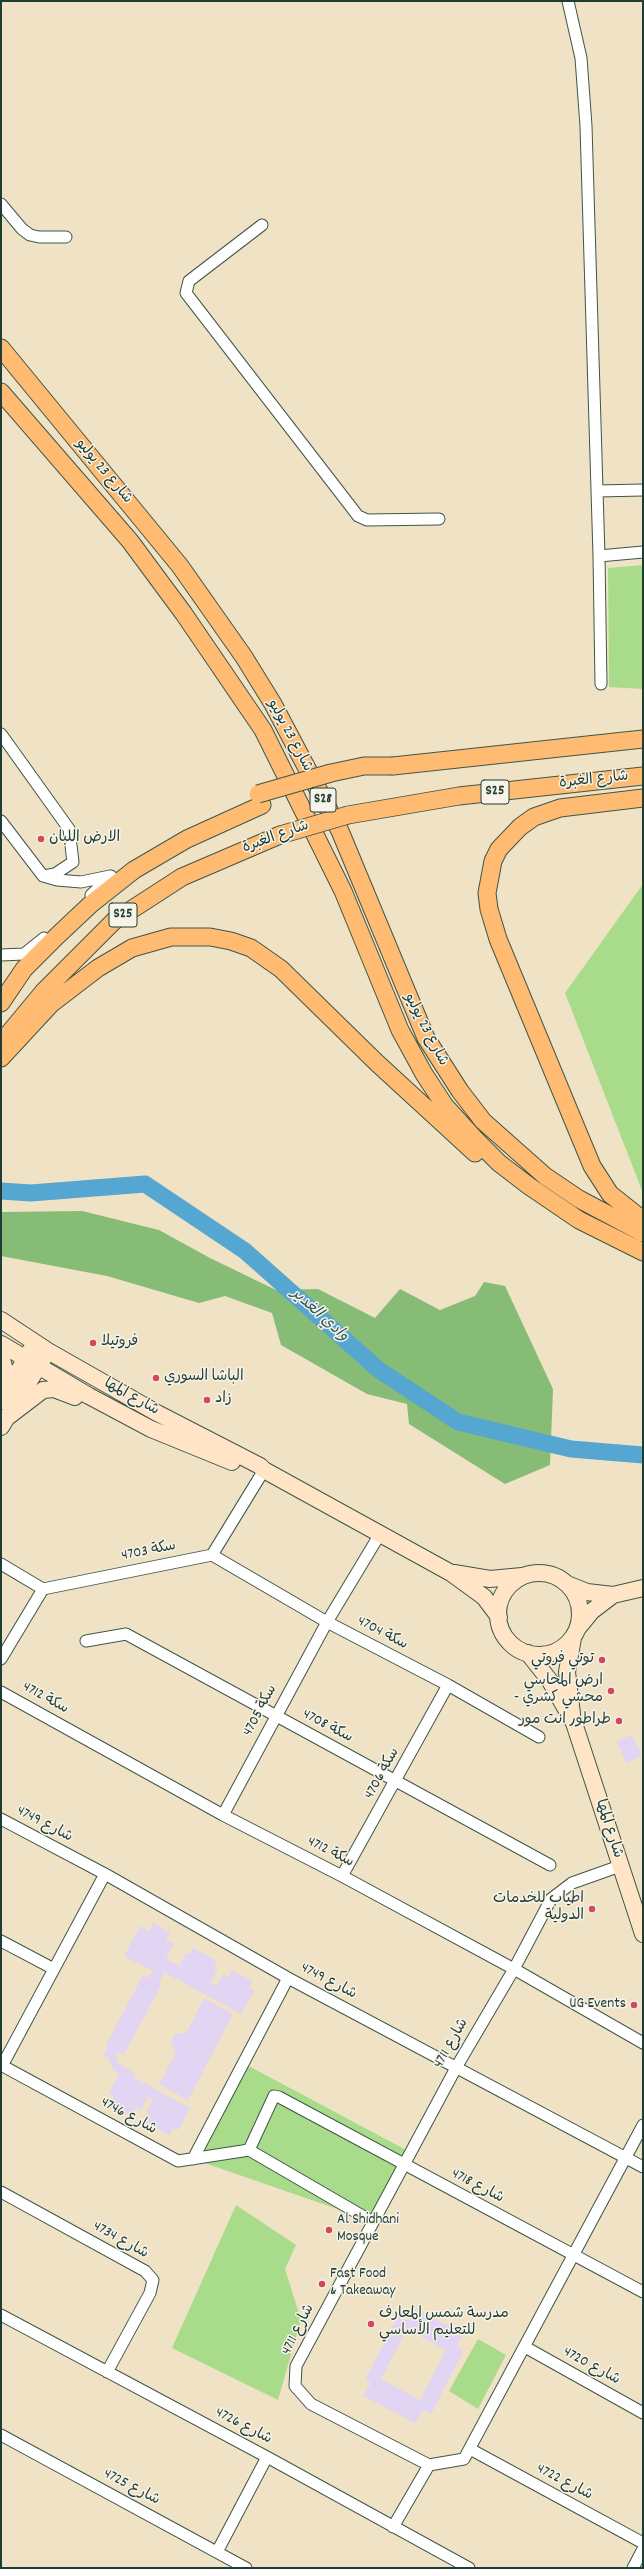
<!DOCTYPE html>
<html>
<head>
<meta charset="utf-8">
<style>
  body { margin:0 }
  #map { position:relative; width:644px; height:2569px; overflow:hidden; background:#f0e2c5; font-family:Dekko,sans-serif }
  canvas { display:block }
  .frame { position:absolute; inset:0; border:2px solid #1f3d34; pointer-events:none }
</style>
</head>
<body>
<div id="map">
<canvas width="644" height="2569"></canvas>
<div class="frame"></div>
</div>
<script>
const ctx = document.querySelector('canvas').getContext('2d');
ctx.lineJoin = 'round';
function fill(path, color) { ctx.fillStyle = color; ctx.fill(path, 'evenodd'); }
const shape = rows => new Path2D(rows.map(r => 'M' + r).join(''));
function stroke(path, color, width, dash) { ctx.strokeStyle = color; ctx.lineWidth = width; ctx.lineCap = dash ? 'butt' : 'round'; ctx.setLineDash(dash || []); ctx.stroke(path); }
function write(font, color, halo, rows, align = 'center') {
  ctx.font = font + ' Dekko,"Playpen Sans Arabic",sans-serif'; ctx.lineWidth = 3; ctx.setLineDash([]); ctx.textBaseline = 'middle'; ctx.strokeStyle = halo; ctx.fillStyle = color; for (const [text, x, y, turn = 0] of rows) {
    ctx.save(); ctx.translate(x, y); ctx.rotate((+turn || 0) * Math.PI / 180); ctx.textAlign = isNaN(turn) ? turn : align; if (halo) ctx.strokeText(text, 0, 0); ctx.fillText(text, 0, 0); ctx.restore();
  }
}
fill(shape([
  [632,1735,642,1756,626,1763,617,1741],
  [153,1923,170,1932,166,1940,174,1944,166,1959,179,1966,186,1953,189,1955,193,1948,217,1961,214,1968,217,1970,211,1983,216,1986,223,1974,229,1977,232,1970,253,1981,249,1988,254,1991,241,2014,164,1972,159,1983,161,1985,124,2055,118,2052,116,2055,119,2064,135,2073,133,2077,190,2108,178,2130,173,2128,169,2135,146,2123,150,2116,146,2113,153,2100,148,2097,141,2110,136,2108,132,2116,110,2104,114,2096,109,2093,119,2074,113,2070,108,2057,103,2055,108,2046,106,2045,143,1975,149,1978,153,1971,124,1956,140,1926,149,1931],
  [204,1998,233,2014,188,2100,159,2084,176,2053,173,2046,170,2044,176,2032,180,2034,187,2032],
  [414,2308,464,2334,457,2347,464,2350,431,2414,422,2410,415,2423,363,2396,371,2383,365,2380,398,2316,407,2321],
  [407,2329,446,2350,420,2400,381,2379]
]), '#e2d4f3');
fill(shape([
  [643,565,643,689,609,687,608,568],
  [643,884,643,1193,565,993],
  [243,2063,410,2152,375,2222,193,2159],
  [236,2205,296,2245,285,2269,301,2320,278,2400,172,2348],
  [478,2339,506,2355,478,2409,449,2391]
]), '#a9dc8a');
fill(shape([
  [82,1211,159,1230,210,1258,276,1290,318,1289,375,1318,400,1289,440,1310,475,1296,484,1282,505,1286,553,1389,550,1465,505,1484,409,1424,407,1404,367,1394,281,1345,272,1313,225,1296,199,1303,107,1276,1,1256,2,1212]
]), '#86bc76');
stroke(shape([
  [1,1191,31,1193,145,1184,245,1251,379,1370,458,1422,571,1449,643,1455]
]), '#55a6d0', 17);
const street = shape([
  [568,1,581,58,586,126,599,556,601,684],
  [1,204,22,229,30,235,39,237,66,237],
  [262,225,189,281,186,293,358,516,367,520,439,519],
  [597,491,643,490],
  [599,556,643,552],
  [1,734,69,829,73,862,55,874,43,876],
  [1,821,43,876,57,880,81,882,110,876],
  [91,895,111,876],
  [1,955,24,954,44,938],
  [212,1555,327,1622,448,1685,539,1737],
  [1,1564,43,1589,212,1555,264,1470],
  [86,1641,126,1634,550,1865],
  [1,1659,43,1589],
  [1,1692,223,1815,342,1876,514,1969,643,2043],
  [223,1815,327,1622,380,1534],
  [1,1819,105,1874,288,1978,643,2167],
  [620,1866,572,1883,551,1899,514,1969,457,2066,296,2366,295,2386,311,2404,429,2465,464,2459,643,2125],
  [342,1876,448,1685],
  [1,1941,54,1969],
  [1,2065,178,2161,249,2150],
  [2,2066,105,1874],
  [193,2159,288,1978],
  [1,2192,145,2271,153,2280,150,2293,107,2372],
  [373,2222,249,2150,274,2096,279,2097,643,2292],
  [1,2315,267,2457,469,2568],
  [525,2347,643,2413],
  [1,2435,246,2568],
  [470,2449,643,2543],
  [393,2527,429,2465],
  [217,2552,267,2457],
  [633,2568,643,2549]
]);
const secondary = shape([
  [1,1320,48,1351,157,1413,260,1466,264,1470,451,1573,484,1597,499,1617],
  [1,1344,89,1396,151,1429,232,1462],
  [1,1356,6,1374,5,1393],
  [1,1401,30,1351],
  [9,1416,43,1390,54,1389,75,1397],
  [1,1427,43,1359],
  [454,1573,490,1579,522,1576],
  '498 1614a41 41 0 1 1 82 0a41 41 0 1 1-82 0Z',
  [567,1584,587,1592,613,1595,643,1588],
  [578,1628,592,1611,613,1595],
  [528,1653,550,1681,574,1723,643,1934],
  [572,1714,567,1672,573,1638]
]);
const primary = shape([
  [1,348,180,566,244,657,273,704,340,831,426,1038,460,1091,483,1121,545,1176,579,1199,643,1233],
  [1,392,130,541,184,614,263,730,343,891,400,1030,424,1074,445,1106,474,1138,499,1163,529,1186,579,1220,643,1252],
  [393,766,643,739],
  [643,798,560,808,534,817,520,827,499,849,493,861,487,893,489,909,498,939,592,1166,610,1194,643,1220],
  [348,815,459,796,643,776],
  [1,1003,24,969,57,936,91,904,134,870,187,839,262,805],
  [1,1043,44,991,114,921,182,877,280,835],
  [1,1058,51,1004,98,968,132,948,171,937,210,937,231,941,251,948,281,969,377,1063,475,1153]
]);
stroke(street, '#3e564a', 13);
stroke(secondary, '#3e564a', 18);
stroke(primary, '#3e564a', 19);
stroke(street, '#fff', 11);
stroke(secondary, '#ffe4c6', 16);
stroke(primary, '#ffbb71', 17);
const primaryBridge = shape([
  [258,794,331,773,364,766,393,766],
  [280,835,348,815]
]);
stroke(primaryBridge, '#3e564a', 19, []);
stroke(primaryBridge, '#ffbb71', 17);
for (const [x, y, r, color] of [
  [41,839,4,"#d1495b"],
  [93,1343,4,"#d1495b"],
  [156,1378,4,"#d1495b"],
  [207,1400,4,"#d1495b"],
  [602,1660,4,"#d1495b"],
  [611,1691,4,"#d1495b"],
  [619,1721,4,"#d1495b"],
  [592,1909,4,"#d1495b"],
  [634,2005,4,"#d1495b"],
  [329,2230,4,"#d1495b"],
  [322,2284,4,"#d1495b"],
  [371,2324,4,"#d1495b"]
]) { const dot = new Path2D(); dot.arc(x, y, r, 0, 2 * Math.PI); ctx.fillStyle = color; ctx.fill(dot); stroke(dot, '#f7f3e8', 1.5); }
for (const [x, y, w] of [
  [495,792,28],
  [323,800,26],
  [123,915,28]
]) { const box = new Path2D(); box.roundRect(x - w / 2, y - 12, w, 24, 3); ctx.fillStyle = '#f7f3e8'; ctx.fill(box); stroke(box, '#1f3d34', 1); }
write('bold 14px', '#1f3d34', null, [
  ["S25",495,792],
  ["S28",323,800],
  ["S25",123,915]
]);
write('15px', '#1f3d34', '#f7f3e8', [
  ["شارع 23 يوليو",103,472,50],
  ["شارع 23 يوليو",289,736,62],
  ["شارع الغبرة",594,781,-6],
  ["شارع الغبرة",276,838,-20],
  ["شارع 23 يوليو",425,1030,63],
  ["شارع المها",131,1398,29],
  ["4703 سكة",149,1552,-11],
  ["سكة 4704",382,1634,28],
  ["سكة 4712",45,1699,29],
  ["4705 سكة",261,1711,-62],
  ["سكة 4708",327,1727,28],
  ["4706 سكة",383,1774,-61],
  ["4749 شارع",44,1825,28],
  ["شارع المها",608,1829,72],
  ["سكة 4712",330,1853,27],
  ["4749 شارع",328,1982,28],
  ["4711 شارع",452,2044,-60],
  ["4746 شارع",128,2117,29],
  ["4718 شارع",477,2187,28],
  ["4734 شارع",120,2241,29],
  ["4711 شارع",299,2330,-63],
  ["4720 شارع",591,2367,29],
  ["4726 شارع",243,2427,28],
  ["شارع 4722",564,2483,28],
  ["4725 شارع",131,2488,28]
]);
write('15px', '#1f3d34', '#f7f3e8', [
  ["الارض اللبان",49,839],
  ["فروتيلا",101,1343],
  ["الباشا السوري",164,1378],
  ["زاد",215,1400],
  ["توتي فروتي",594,1660,"right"],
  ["ارض المحاسي",603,1682,"right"],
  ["- محشي كشري",603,1699,"right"],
  ["طراطور انت مور",611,1721,"right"],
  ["اطياب للخدمات",584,1900,"right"],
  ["الدولية",584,1917,"right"],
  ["UG Events",626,2005,"right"],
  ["Al Shidhani",337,2221],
  ["Mosque",337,2238],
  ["Fast Food",330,2275],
  ["& Takeaway",330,2292],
  ["مدرسة شمس المعارف",379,2315],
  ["للتعليم الأساسي",379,2332]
], 'left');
write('italic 16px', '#2f5c63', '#f7f3e8', [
  ["وادي الغدير",319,1316,42]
]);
</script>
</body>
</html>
